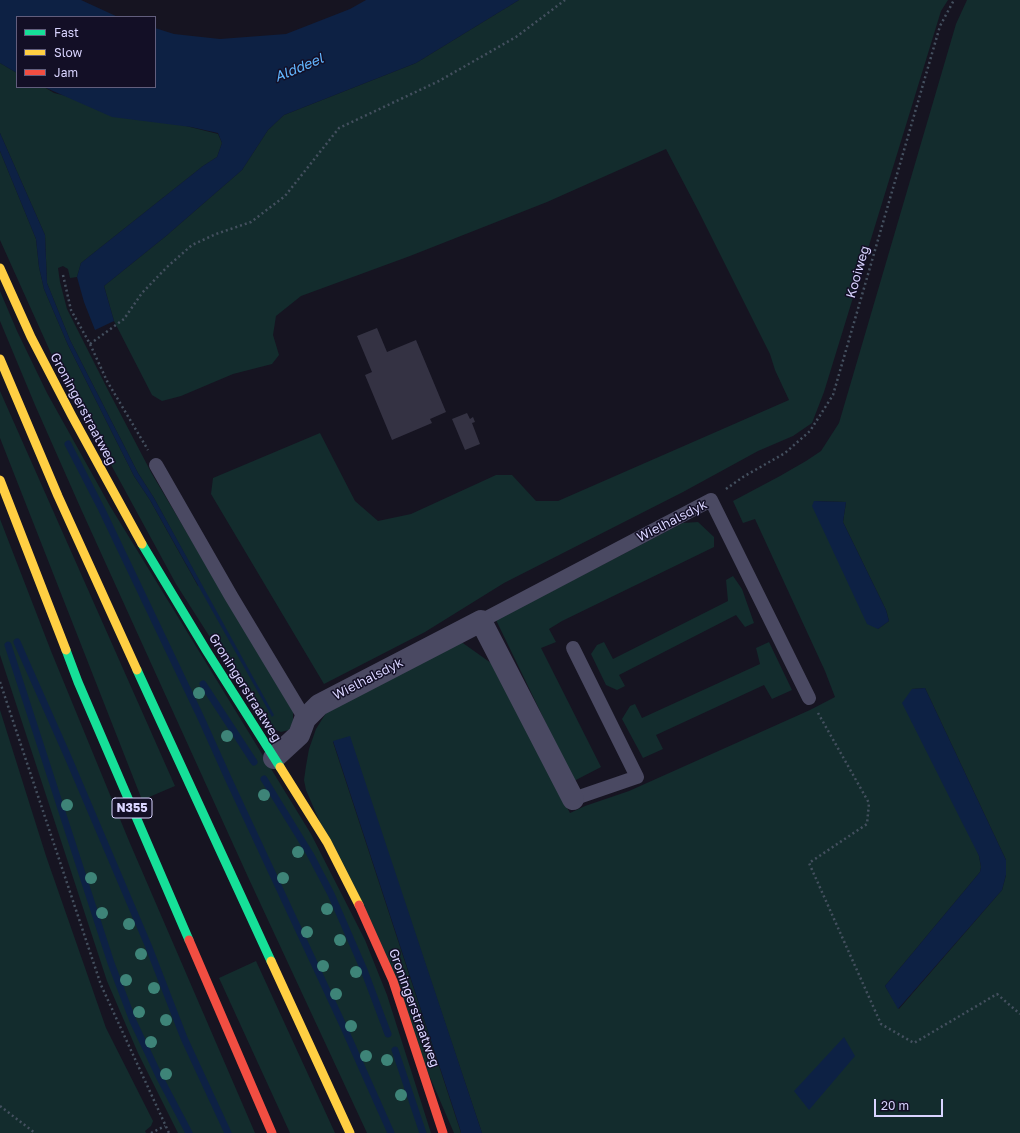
<!DOCTYPE html>
<html>
<head>
<meta charset="utf-8">
<style>
  body { margin:0 }
  #map { position:relative; width:1020px; height:1133px; overflow:hidden; background:#161421; font-family:"Golos Text",sans-serif }
  canvas { display:block }
  .legend { position:absolute; left:16px; top:16px; width:140px; height:72px; box-sizing:border-box; background:#130f26; border:1px solid #625e7d; margin:0; padding:5px 7px; list-style:none; font-size:12px; color:#d9d4ff }
  .legend li { display:flex; align-items:center; gap:8px; height:20px }
  .legend b { width:20px; border:1px solid #625e7d }
  .scale { position:absolute; left:874px; top:1099px; width:69px; height:18px; box-sizing:border-box; border:2px solid #d9d4ff; border-top:0; padding-left:5px; font-size:12px; line-height:14px; white-space:nowrap; color:#d9d4ff; -webkit-text-stroke:3px #130f26; paint-order:stroke }
</style>
</head>
<body>
<div id="map">
<canvas width="1020" height="1133"></canvas>
<ul class="legend">
<li><b style="height:5px;background:#16e098"></b>Fast</li>
<li><b style="height:5px;background:#ffcf43"></b>Slow</li>
<li><b style="height:5px;background:#f24e42"></b>Jam</li>
</ul>
<div class="scale">20 m</div>
</div>
<script>
const ctx = document.querySelector('canvas').getContext('2d');
ctx.lineJoin = 'round';
function fill(path, color) { ctx.fillStyle = color; ctx.fill(path, 'evenodd'); }
const shape = rows => new Path2D(rows.map(r => 'M' + r).join(''));
function stroke(path, color, width, dash) { ctx.strokeStyle = color; ctx.lineWidth = width; ctx.lineCap = dash ? 'butt' : 'round'; ctx.setLineDash(dash || []); ctx.stroke(path); }
function write(font, color, halo, rows, align = 'center') {
  ctx.font = font + ' "Golos Text",sans-serif'; ctx.lineWidth = 3; ctx.setLineDash([]); ctx.textBaseline = 'middle'; ctx.strokeStyle = halo; ctx.fillStyle = color; for (const [text, x, y, turn = 0] of rows) {
    ctx.save(); ctx.translate(x, y); ctx.rotate((+turn || 0) * Math.PI / 180); ctx.textAlign = isNaN(turn) ? turn : align; if (halo) ctx.strokeText(text, 0, 0); ctx.fillText(text, 0, 0); ctx.restore();
  }
}
fill(shape([
  [519,0,948,0,941,11,824,392,812,423,793,436,758,451,683,492,504,583,425,632,324,684,211,494,213,478,320,433,355,501,378,521,411,514,496,475,512,475,536,501,558,501,789,400,775,370,770,354,699,212,666,149,547,202,410,256,301,296,276,316,273,335,279,355,272,364,233,374,181,396,162,401,152,395,114,321,104,286,166,236,242,170,268,130,284,115,416,63],
  [967,0,1020,0,1020,1133,482,1133,349,737,333,742,461,1133,454,1133,306,790,304,780,306,766,309,749,316,729,326,713,460,641,491,663,570,813,585,806,629,791,810,710,835,697,825,671,755,519,743,523,733,501,780,476,806,461,821,451,839,423,956,24],
  [814,501,846,502,843,522,886,610,889,621,878,629],
  [925,688,1006,860,1006,875,1002,890,899,1009,885,986,980,872,981,867,979,856,912,689],
  [0,63,17,73,17,87,44,87,54,93,218,134,222,143,217,157,203,166,81,263,77,277,70,278,68,269,63,266,58,268,60,282,67,309,108,390,152,474,293,711,293,722,289,730,281,732,273,729,266,725,176,584,54,360,0,240,0,151,36,239,39,267,44,289,68,345,134,476,150,500,198,586,201,584,154,498,138,473,70,340,47,283,45,235,0,133],
  [0,291,17,331,47,393,110,506,311,834,365,940,387,995,431,1133,367,1133,248,877,81,509,35,405,0,321],
  [0,391,175,786,142,800,0,438],
  [0,519,51,651,129,841,255,1133,178,1133,138,1053,107,981,0,655],
  [698,522,714,537,714,547,562,621,549,629,556,642,541,648,601,767,574,781,496,620,683,523],
  [733,576,742,589,754,623,745,627,736,615,619,675,625,686,617,690,606,685,591,654,597,645,604,642,613,659,728,601,726,580],
  [769,642,792,690,772,699,764,685,656,735,663,749,643,758,622,719,630,706,635,704,642,718,760,664,756,648],
  [0,710,46,856,106,1028,153,1121,151,1126,145,1131,146,1133,0,1133],
  [256,961,335,1133,290,1133,219,978]
]), '#132c2d');
fill(shape([
  [0,0,81,0,118,17,17,17,17,73,0,63],
  [366,0,519,0,416,63,284,115,268,130,242,170,166,236,104,286,114,321,95,330,84,302,77,277,81,263,203,166,217,157,222,143,218,133,191,127,112,117,44,87,155,87,155,28,174,34,220,39,286,34,350,9],
  [0,133,45,235,47,283,70,340,138,473,154,498,274,715,272,717,150,500,134,476,68,345,44,289,39,267,36,239,0,151],
  [814,501,846,502,843,522,886,610,889,621,878,629,867,624,812,506],
  [925,688,1006,860,1006,875,1002,890,898,1009,885,986,980,872,981,867,979,856,902,703,912,689],
  [350,736,482,1133,461,1133,461,1132,333,741],
  [844,1037,855,1056,809,1110,794,1091]
]), '#0d2144');
stroke(shape([
  [68,444,102,510,201,718,228,778,342,1023,391,1133],
  [17,642,68,757,148,945,184,1038,228,1133],
  [8,645,111,963,133,1021,159,1076,189,1133],
  [203,684,254,762],
  [264,779,310,854,331,894,364,970,388,1034],
  [395,1050,423,1133]
]), '#0d2144', 7);
fill(shape([
  [377,328,387,352,416,340,446,412,430,419,432,423,392,440,365,375,372,372,357,336],
  [467,413,470,419,473,417,475,422,472,423,480,444,465,450,452,419]
]), '#343243');
stroke(shape([
  [63,275,71,310,90,344,107,381,148,450],
  [90,344,124,319,142,293,167,267,192,245,216,234,251,222,285,196,339,128,439,81,516,37,565,0],
  [726,489,743,477,785,453,810,431,833,395,940,26,954,0],
  [0,682,101,985,169,1133],
  [818,713,869,803,867,824,809,863,881,1024,914,1043,997,994,1020,1014],
  [0,1106,35,1133],
  [151,1133,165,1126]
]), '#44505f', 2.5, [2, 3]);
stroke(shape([
  [156,465,231,596,305,719],
  [481,621,711,500,809,698],
  [573,648,637,777,573,799]
]), '#4a4962', 14);
stroke(shape([
  [274,758,299,735,305,719,319,705,481,621,573,799]
]), '#4a4962', 22);
stroke(shape([
  [142,544,206,650,280,767],
  [66,650,78,682,189,940],
  [137,670,271,961]
]), '#16e098', 9);
stroke(shape([
  [0,268,31,337,72,416,142,544],
  [0,359,58,496,137,670],
  [0,480,66,650],
  [280,767,327,842,359,905],
  [271,961,350,1133]
]), '#ffcf43', 9);
stroke(shape([
  [359,905,393,981,443,1133],
  [189,940,272,1133]
]), '#f24e42', 9);
ctx.fillStyle = '#3e8478';
for (const [x, y] of [
  [199,693],
  [227,736],
  [264,795],
  [67,805],
  [298,852],
  [91,878],
  [283,878],
  [327,909],
  [102,913],
  [129,924],
  [307,932],
  [340,940],
  [141,954],
  [323,966],
  [356,972],
  [126,980],
  [154,988],
  [336,994],
  [139,1012],
  [166,1020],
  [351,1026],
  [151,1042],
  [366,1056],
  [387,1060],
  [166,1074],
  [401,1095]
]) { ctx.beginPath(); ctx.arc(x, y, 6, 0, 2 * Math.PI); ctx.fill(); }
for (const [x, y, w] of [
  [132,808,40]
]) { const box = new Path2D(); box.roundRect(x - w / 2, y - 10, w, 20, 3); ctx.fillStyle = '#130f26'; ctx.fill(box); stroke(box, '#d9d4ff', 1); }
write('bold 12px', '#d9d4ff', null, [
  ["N355",132,808]
]);
write('13px', '#d9d4ff', '#130f26', [
  ["Kooiweg",858,272,-74],
  ["Groningerstraatweg",83,409,62],
  ["Wielhalsdyk",672,521,-27],
  ["Wielhalsdyk",368,679,-27],
  ["Groningerstraatweg",245,688,58],
  ["Groningerstraatweg",414,1008,70]
]);
write('italic 14px', '#62b6ff', '#130f26', [
  ["Alddeel",299,68,-23]
]);
</script>
</body>
</html>
